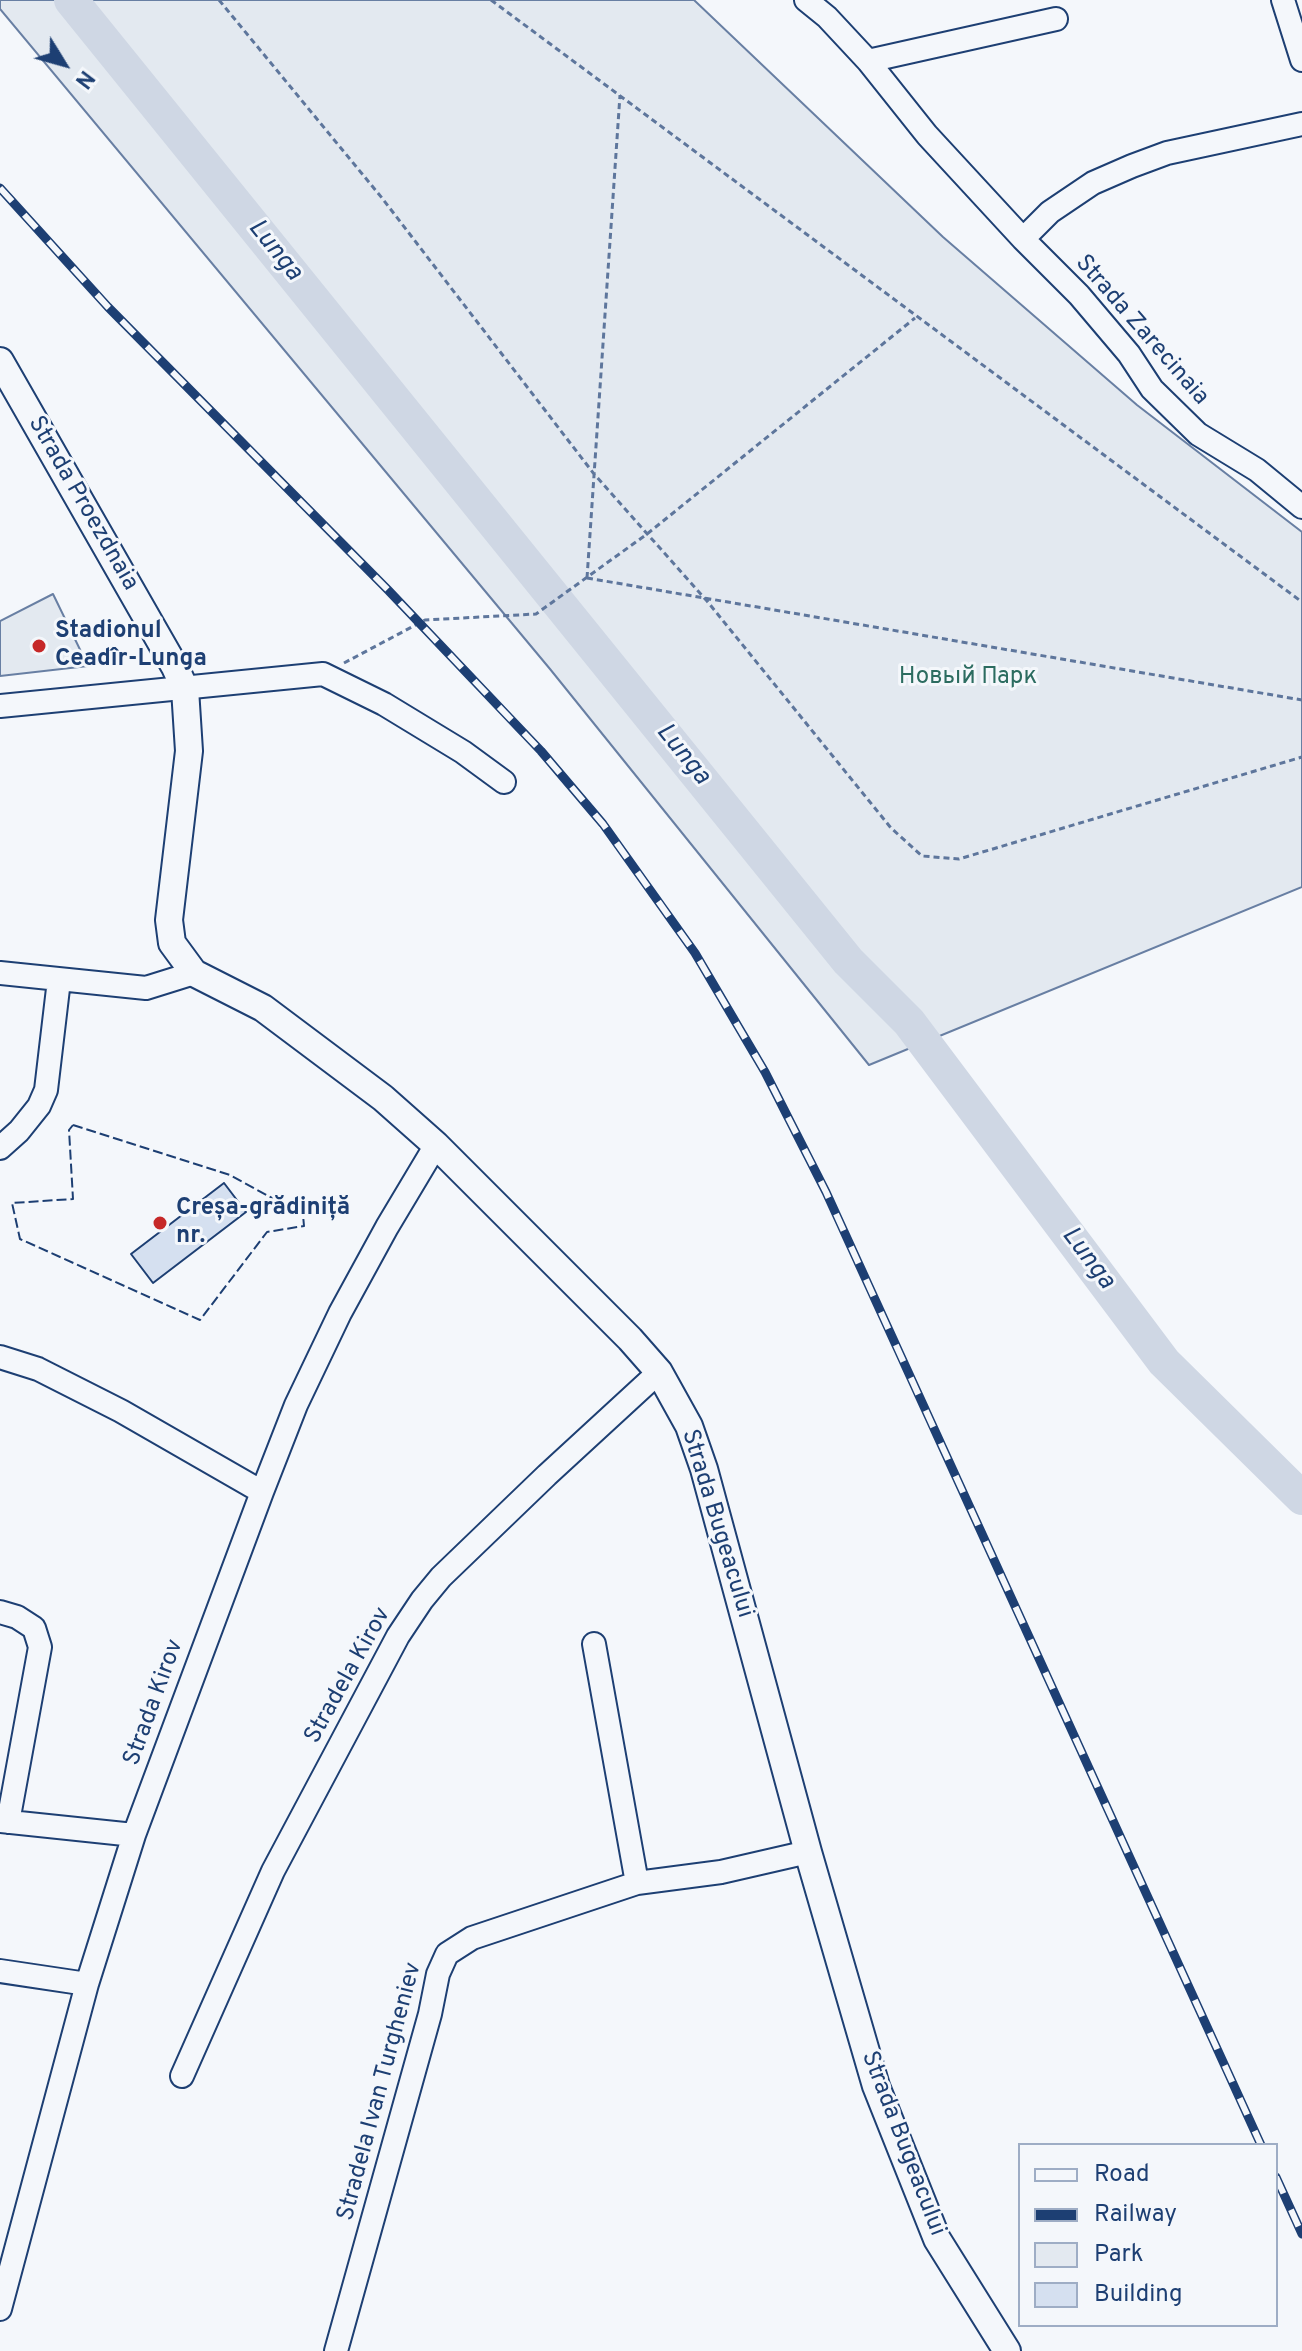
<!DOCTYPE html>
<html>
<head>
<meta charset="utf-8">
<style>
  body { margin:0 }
  #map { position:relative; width:1302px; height:2351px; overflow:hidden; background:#f4f7fb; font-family:Overpass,sans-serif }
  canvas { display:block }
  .legend { position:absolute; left:1018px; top:2143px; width:260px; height:184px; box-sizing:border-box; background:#f4f7fb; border:2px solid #9eadc5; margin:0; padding:10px 14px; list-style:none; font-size:24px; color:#1d3f73 }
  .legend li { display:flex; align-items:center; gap:16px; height:40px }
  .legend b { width:40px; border:2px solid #9eadc5 }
  .north { position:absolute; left:24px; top:24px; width:80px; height:80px; -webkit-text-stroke:6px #f4f7fb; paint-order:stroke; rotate:127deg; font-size:22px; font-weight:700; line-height:32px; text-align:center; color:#1d3f73 }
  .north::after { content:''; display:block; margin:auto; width:28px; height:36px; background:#1d3f73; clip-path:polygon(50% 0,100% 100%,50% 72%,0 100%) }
</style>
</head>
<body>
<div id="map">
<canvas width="1302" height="2351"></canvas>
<ul class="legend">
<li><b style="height:10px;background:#f4f7fb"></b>Road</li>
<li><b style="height:10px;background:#1d3f73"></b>Railway</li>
<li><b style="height:22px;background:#e3e9f0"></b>Park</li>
<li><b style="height:22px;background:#d5e0f0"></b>Building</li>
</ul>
<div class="north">N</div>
</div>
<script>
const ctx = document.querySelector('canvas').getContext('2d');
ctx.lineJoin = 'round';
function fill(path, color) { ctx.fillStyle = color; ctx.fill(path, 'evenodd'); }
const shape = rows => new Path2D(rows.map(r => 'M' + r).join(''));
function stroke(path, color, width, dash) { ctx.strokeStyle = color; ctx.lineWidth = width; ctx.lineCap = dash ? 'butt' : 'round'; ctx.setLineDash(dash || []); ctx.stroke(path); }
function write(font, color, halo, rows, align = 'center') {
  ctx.font = font + ' Overpass,sans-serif'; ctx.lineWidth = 6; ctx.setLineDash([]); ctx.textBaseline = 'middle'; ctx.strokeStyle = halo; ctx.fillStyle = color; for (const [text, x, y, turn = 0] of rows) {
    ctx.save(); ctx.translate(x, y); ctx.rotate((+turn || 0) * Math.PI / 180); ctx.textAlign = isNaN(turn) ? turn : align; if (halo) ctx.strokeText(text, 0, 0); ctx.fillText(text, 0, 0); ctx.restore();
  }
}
const green = shape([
  [0,0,694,0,943,237,1137,405,1302,532,1302,887,869,1065,550,669,0,9,0,0],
  [53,594,88,666,0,676,0,621,53,594]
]);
fill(green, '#e3e9f0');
stroke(green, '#687fa3', 2);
stroke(shape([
  [71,0,848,961,909,1022,1164,1362,1302,1498]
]), '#cfd7e4', 34);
const building = shape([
  [224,1183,246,1212,153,1283,131,1254,224,1183]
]);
fill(building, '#d5e0f0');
stroke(building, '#1d3f73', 2);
const minor = shape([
  [806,0,827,17,868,61,927,135,1023,239,1079,295,1129,354,1152,389,1198,434,1257,470,1302,507],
  [1283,0,1302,60],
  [868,61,1056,19],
  [1023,239,1050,212,1093,183,1132,166,1167,153,1302,124],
  [0,706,323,674,384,704,463,752,504,782],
  [0,973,146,988,194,973],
  [0,1148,19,1131,39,1106,46,1090,59,980],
  [0,1357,38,1369,121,1411,262,1492],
  [0,1612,17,1617,34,1628,40,1647,8,1822],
  [0,1821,134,1835],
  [637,1883,721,1872,808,1852],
  [0,1971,87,1984],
  [182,2076,273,1871,398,1636,422,1600,441,1577,547,1475,659,1372],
  [0,2309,87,1984,134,1835,262,1492,296,1405,340,1313,387,1227,436,1145],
  [336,2351,430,2014,438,1974,447,1954,472,1938,637,1883,594,1644]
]);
const major = shape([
  [0,361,175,667,185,689,189,751,169,920,172,943,194,973,263,1008,383,1098,436,1145,630,1339,659,1372,689,1426,704,1469,808,1852,876,2086,937,2239,1007,2351]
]);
stroke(minor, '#1d3f73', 26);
stroke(major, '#1d3f73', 30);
stroke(shape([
  [219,0,382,198,594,474,707,601,891,828,922,856,959,859,1302,757],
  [491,0,1302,602],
  [587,578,1302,700],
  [587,578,620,95],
  [344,663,425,620,536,614,647,534,915,318]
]), '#5e769c', 3, [6, 4]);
stroke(minor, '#f4f7fb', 22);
stroke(major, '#f4f7fb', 26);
const rail = shape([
  [0,188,108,307,388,590,541,751,603,824,695,953,765,1072,826,1192,1261,2145],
  [1276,2177,1302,2234]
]);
stroke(rail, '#1d3f73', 9);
stroke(rail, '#f4f7fb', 6, [18]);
stroke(shape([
  [73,1125,230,1175,303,1215,304,1226,267,1232,200,1320,20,1239,12,1203,73,1199,69,1130,73,1125]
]), '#1d3f73', 2, [10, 4]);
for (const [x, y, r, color] of [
  [39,646,8,"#c62828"],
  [160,1223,8,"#c62828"]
]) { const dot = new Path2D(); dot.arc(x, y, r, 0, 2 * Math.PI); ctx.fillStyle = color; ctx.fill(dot); stroke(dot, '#f4f7fb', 3); }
write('24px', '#1d3f73', '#f4f7fb', [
  ["Strada Zarecinaia",1141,331,49],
  ["Strada Proezdnaia",82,504,60],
  ["Strada Bugeacului",716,1524,73],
  ["Stradela Kirov",349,1676,-61],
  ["Strada Kirov",155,1703,-70],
  ["Stradela Ivan Turgheniev",381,2092,-75],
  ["Strada Bugeacului",902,2144,69]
]);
write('bold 24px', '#1d3f73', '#f4f7fb', [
  ["Stadionul",55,632],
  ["Ceadîr-Lunga",55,660],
  ["Creșa-grădiniță",176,1209],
  ["nr.",176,1237]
], 'left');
write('24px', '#2c6c60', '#f4f7fb', [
  ["Новый Парк",968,678]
]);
write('italic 26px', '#1d3f73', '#f4f7fb', [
  ["Lunga",274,251,51],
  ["Lunga",682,755,51],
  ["Lunga",1087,1259,53]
]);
</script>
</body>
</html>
